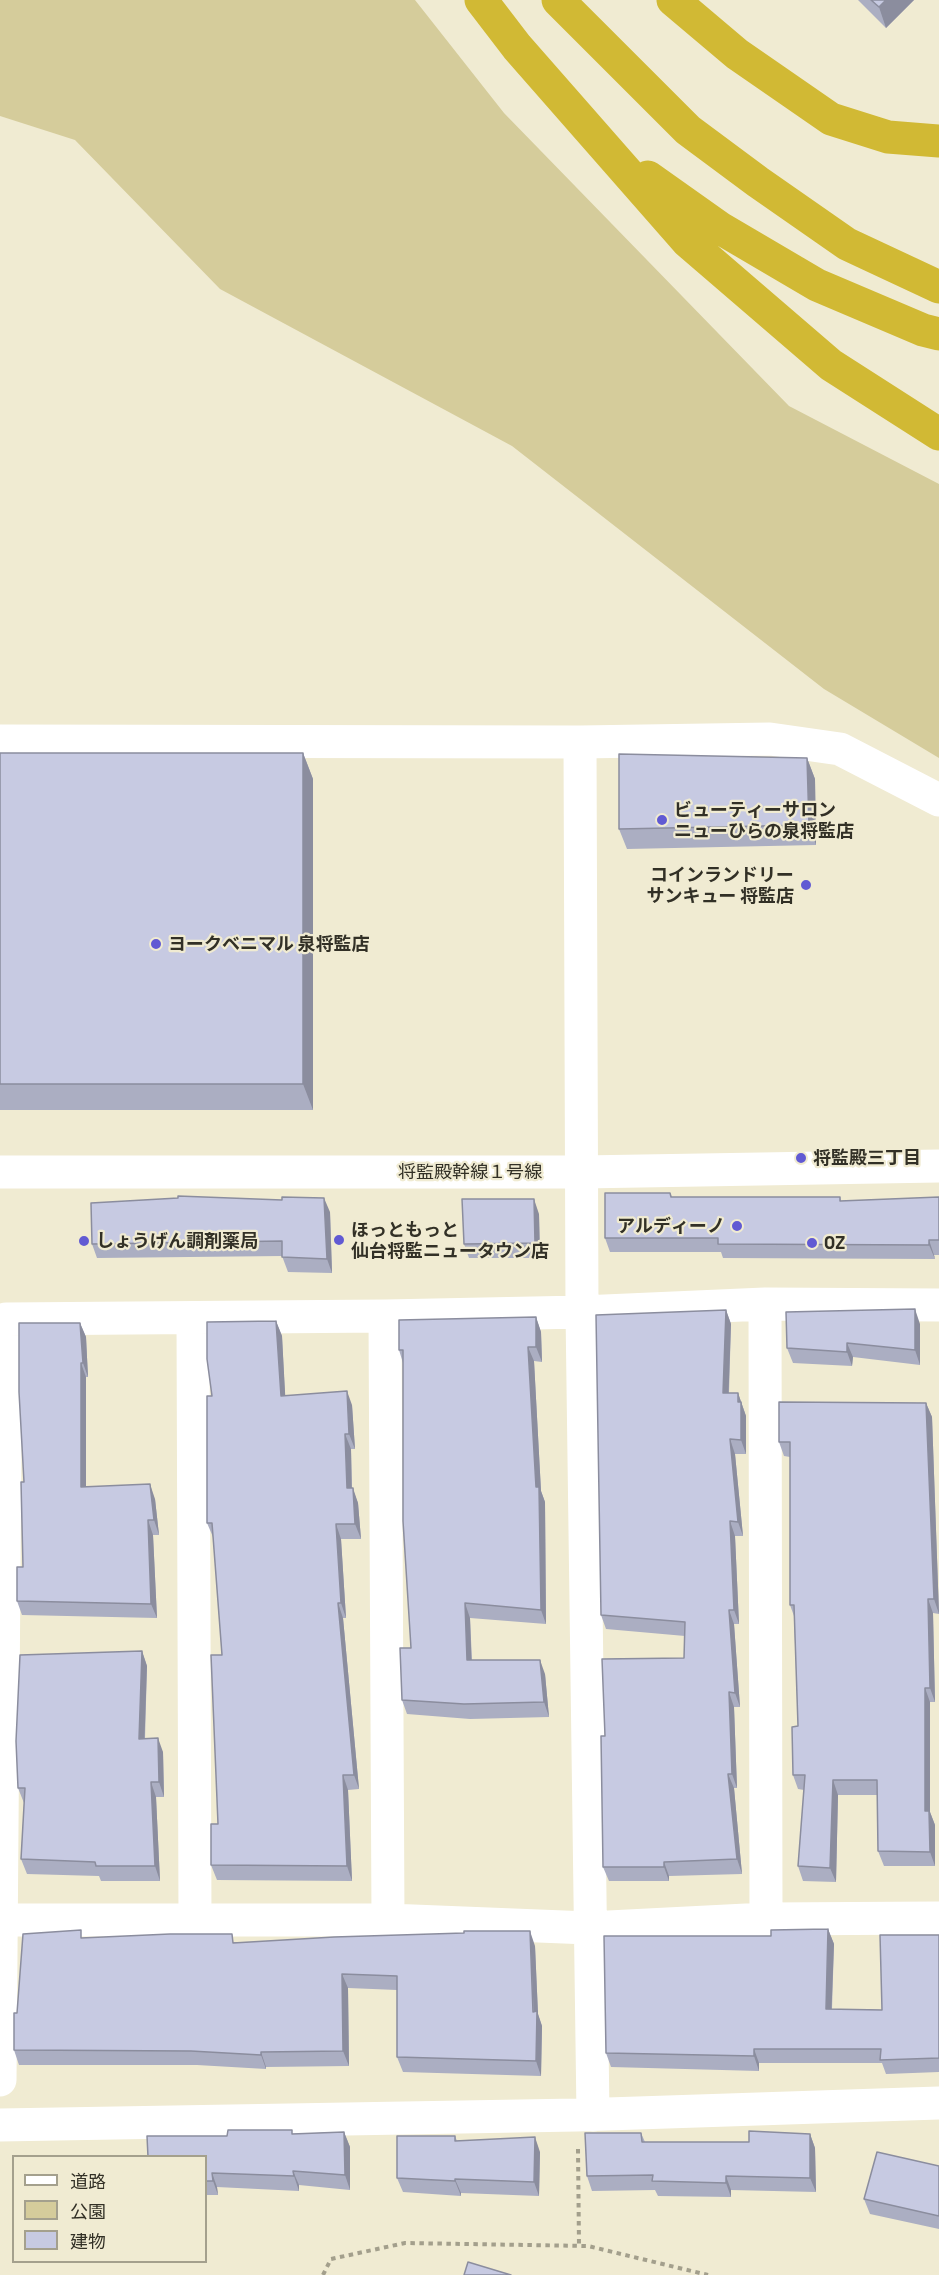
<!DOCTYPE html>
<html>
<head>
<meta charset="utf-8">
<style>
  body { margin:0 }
  #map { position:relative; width:939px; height:2275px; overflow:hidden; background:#f0ebd2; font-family:Barlow,"Noto Sans JP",sans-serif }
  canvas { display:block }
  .legend { position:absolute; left:12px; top:2155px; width:195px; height:108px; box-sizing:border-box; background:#f0ebd2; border:2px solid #a4a08d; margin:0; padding:8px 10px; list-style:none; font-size:18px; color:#323026 }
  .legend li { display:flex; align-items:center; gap:12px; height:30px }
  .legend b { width:30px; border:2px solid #a4a08d }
</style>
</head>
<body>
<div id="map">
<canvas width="939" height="2275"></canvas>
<ul class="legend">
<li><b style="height:8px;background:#fff"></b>道路</li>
<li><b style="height:16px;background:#d5cc9b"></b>公園</li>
<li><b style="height:16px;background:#c7cae2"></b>建物</li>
</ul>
</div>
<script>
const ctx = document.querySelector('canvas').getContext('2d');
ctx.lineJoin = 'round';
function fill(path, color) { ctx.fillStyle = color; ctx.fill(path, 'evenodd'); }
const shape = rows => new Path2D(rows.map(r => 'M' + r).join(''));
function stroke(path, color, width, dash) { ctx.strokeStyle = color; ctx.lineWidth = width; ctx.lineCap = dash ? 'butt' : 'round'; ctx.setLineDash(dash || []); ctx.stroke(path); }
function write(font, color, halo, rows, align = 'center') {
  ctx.font = font + ' Barlow,"Noto Sans JP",sans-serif'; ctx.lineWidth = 4.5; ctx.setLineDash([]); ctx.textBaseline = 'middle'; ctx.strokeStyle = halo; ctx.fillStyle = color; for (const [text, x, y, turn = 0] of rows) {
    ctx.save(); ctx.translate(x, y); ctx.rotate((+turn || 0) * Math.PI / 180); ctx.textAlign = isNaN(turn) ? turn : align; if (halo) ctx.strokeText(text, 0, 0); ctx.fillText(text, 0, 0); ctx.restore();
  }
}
fill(shape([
  [0,0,415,0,504,113,789,406,939,484,939,758,824,689,512,446,220,289,75,140,0,116]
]), '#d5cc9b');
stroke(shape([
  [578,2149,579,2246],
  [323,2275,331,2259,405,2243,588,2246,708,2275]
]), '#a39f8c', 4, [4.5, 4.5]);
stroke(shape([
  [0,741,580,742,770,739,840,749,939,800],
  [580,742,582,1312,593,2115],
  [765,1304,766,1919],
  [385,1316,388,1920],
  [193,1318,195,1920],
  [3,1920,388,1920,589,1928,766,1919,939,1918],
  [0,2080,6,1319,385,1316,582,1312,765,1304,939,1305],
  [0,2125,577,2115,939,2103]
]), '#fff', 33);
stroke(shape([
  [0,1172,582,1172,939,1166]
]), '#fff', 33);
stroke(shape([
  [481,0,517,47,688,242,831,365,939,434],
  [558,0,688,130,758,182,847,244,939,287],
  [673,0,737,54,831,119,888,137,939,141],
  [648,177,720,228,817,285,923,330,939,334]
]), '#d1b934', 33);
fill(shape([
  [858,0,914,0,886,28],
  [0,753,303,753,313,779,313,1110,0,1110],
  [807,758,815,779,816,845,627,849,619,829],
  [670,1193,672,1197,840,1197,841,1201,939,1197,939,1255,934,1255,935,1259,723,1258,721,1252,610,1252,605,1238],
  [330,1212,332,1273,288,1272,282,1256,97,1258,92,1244],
  [539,1214,540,1258,469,1258,464,1244],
  [726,1310,731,1324,729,1393,738,1393,746,1416,746,1454,735,1454,743,1536,735,1536,739,1624,734,1624,740,1707,734,1707,737,1788,734,1788,742,1874,669,1876,669,1881,609,1881,603,1867,605,1736,684,1658,685,1636,606,1629,601,1615],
  [536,1317,541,1332,542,1362,534,1361,541,1491,545,1502,546,1624,470,1618,472,1660,545,1674,549,1717,470,1719,407,1714,402,1700,411,1648,403,1363,399,1350],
  [276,1321,282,1336,285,1396,352,1405,355,1449,351,1449,352,1488,358,1503,361,1539,341,1539,346,1618,343,1618,359,1789,348,1790,352,1881,217,1880,211,1865,218,1824,222,1655,213,1537,207,1523],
  [80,1323,86,1337,88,1377,86,1377,86,1487,155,1499,159,1535,153,1535,157,1618,22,1615,17,1601,23,1567,24,1482],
  [920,1324,920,1365,853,1357,852,1366,793,1363,787,1348],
  [926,1403,932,1417,939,1614,933,1613,935,1702,930,1702,930,1812,935,1825,935,1866,884,1866,878,1851,877,1795,838,1795,836,1882,803,1881,798,1866,804,1790,798,1789,793,1775,798,1726,794,1616,790,1605,790,1457,784,1456,779,1442],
  [142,1651,147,1666,145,1739,163,1752,164,1797,156,1797,160,1881,101,1881,99,1876,27,1874,21,1859,24,1803,18,1788],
  [828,1929,834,1944,832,2009,882,2010,939,1935,939,2072,886,2074,882,2063,759,2063,759,2071,611,2067,606,2053,771,1936],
  [84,1938,235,1942,535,1946,538,2014,542,2026,541,2076,403,2072,397,2057,397,1990,348,1988,349,2066,266,2067,266,2069,197,2065,19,2065,14,2050,17,2013],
  [344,2132,350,2147,350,2190,299,2185,299,2191,217,2187,218,2195,206,2195,206,2157,227,2136],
  [641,2133,645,2142,749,2142,810,2134,815,2148,816,2192,731,2190,731,2197,658,2196,655,2190,592,2191,587,2176],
  [455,2136,457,2141,540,2152,539,2196,461,2193,461,2196,403,2192,397,2178],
  [939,2166,939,2229,870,2214,864,2199]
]), '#abaec2');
fill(shape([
  [886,0,914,0,886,28,879,7],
  [303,753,313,779,313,1110,303,1084],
  [807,758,815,779,816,845,809,825],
  [324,1198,330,1212,332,1273,327,1259],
  [534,1199,539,1214,540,1258,535,1243],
  [929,1240,934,1255,935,1259,929,1245],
  [915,1309,920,1324,920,1365,915,1350],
  [726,1310,731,1324,728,1408,723,1393],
  [536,1317,541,1332,542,1362,536,1347],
  [276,1321,282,1336,286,1410,281,1396],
  [80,1323,86,1337,88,1377,83,1363],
  [847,1343,853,1357,852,1366,847,1352],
  [528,1347,534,1361,541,1491,545,1502,546,1624,541,1610,536,1487],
  [81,1363,86,1377,86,1501,81,1487],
  [347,1391,352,1405,355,1449,349,1434],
  [738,1393,746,1416,746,1454,741,1440],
  [926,1403,932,1417,939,1614,934,1599],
  [345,1434,351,1449,352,1503,347,1488],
  [730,1439,735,1454,743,1536,738,1522],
  [150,1484,155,1499,159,1535,154,1520],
  [353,1488,358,1503,361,1539,355,1524],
  [148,1520,153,1535,157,1618,151,1604],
  [730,1521,735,1536,739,1624,734,1610],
  [336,1524,341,1539,346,1618,341,1603],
  [928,1599,933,1613,935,1702,930,1688],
  [338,1603,343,1618,359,1789,354,1775],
  [465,1603,470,1618,472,1675,467,1660],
  [729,1610,734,1624,740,1707,735,1693],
  [142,1651,147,1666,144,1753,139,1739],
  [540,1660,545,1674,549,1717,544,1702],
  [925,1688,930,1702,930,1812,935,1825,935,1866,930,1852,925,1811],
  [729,1692,734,1707,737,1788,732,1774],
  [158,1738,163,1752,164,1797,159,1782],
  [728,1774,734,1788,742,1874,737,1859],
  [343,1775,348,1790,352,1881,347,1866],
  [833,1780,838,1795,836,1882,830,1868],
  [151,1782,156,1797,160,1881,155,1866],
  [664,1862,669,1876,669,1881,664,1867],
  [828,1929,834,1944,831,2023,826,2009],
  [530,1931,535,1946,538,2014,542,2026,541,2076,536,2061],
  [342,1974,348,1988,349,2066,343,2051],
  [754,2049,759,2063,759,2071,754,2056],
  [261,2052,266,2067,266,2069,261,2055],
  [344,2132,350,2147,350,2190,345,2175],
  [810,2134,815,2148,816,2192,810,2178],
  [535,2137,540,2152,539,2196,534,2182],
  [293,2171,299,2185,299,2191,294,2176],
  [212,2173,217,2187,218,2195,213,2181],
  [726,2176,731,2190,731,2197,726,2183],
  [455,2179,461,2193,461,2196,455,2181]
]), '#8b8d9e');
const building = shape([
  [871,0,886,0,879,7,871,0],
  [0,753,303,753,303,1084,0,1084,0,753],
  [619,754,807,758,809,825,619,829,619,754],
  [605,1193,670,1193,671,1197,840,1197,840,1201,939,1197,939,1240,929,1240,929,1245,718,1244,718,1238,605,1238,605,1193],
  [178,1196,282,1200,282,1197,324,1198,327,1259,282,1257,282,1241,92,1244,91,1203,178,1198,178,1196],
  [462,1199,534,1199,535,1243,464,1244,462,1199],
  [915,1309,915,1350,847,1343,847,1352,787,1348,786,1312,915,1309],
  [726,1310,723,1393,738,1393,738,1402,741,1402,741,1440,730,1439,738,1522,730,1521,734,1610,729,1610,735,1693,729,1692,732,1774,728,1774,737,1859,664,1862,664,1867,603,1867,601,1736,605,1736,602,1659,684,1658,685,1622,601,1615,596,1315,726,1310],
  [536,1317,536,1347,528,1347,536,1487,539,1487,541,1610,465,1603,467,1660,540,1660,544,1702,464,1704,402,1700,400,1648,411,1648,403,1521,403,1350,399,1350,399,1320,536,1317],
  [276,1321,281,1396,347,1391,349,1434,345,1434,347,1488,353,1488,355,1524,336,1524,341,1603,338,1603,354,1775,343,1775,347,1866,211,1865,211,1824,218,1824,211,1655,222,1655,212,1523,207,1523,207,1396,212,1396,207,1359,207,1322,276,1321],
  [19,1323,80,1323,83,1363,81,1363,81,1487,150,1484,154,1520,148,1520,151,1604,17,1601,17,1567,23,1567,21,1482,24,1482,19,1392,19,1323],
  [779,1402,926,1403,934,1599,928,1599,930,1688,925,1688,925,1811,929,1811,930,1852,878,1851,877,1780,833,1780,830,1868,798,1866,805,1775,793,1775,792,1727,798,1726,794,1605,790,1605,790,1442,779,1442,779,1402],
  [142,1651,139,1739,158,1738,159,1782,151,1782,155,1866,96,1866,95,1862,21,1859,25,1788,18,1788,16,1741,20,1655,142,1651],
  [828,1929,826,2009,882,2010,880,1935,939,1935,939,2058,880,2060,881,2049,754,2049,754,2056,606,2053,604,1936,771,1936,771,1930,828,1929],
  [81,1930,81,1938,170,1934,232,1934,233,1943,334,1937,464,1933,464,1931,530,1931,533,2012,537,2011,536,2061,397,2057,397,1976,342,1974,343,2051,261,2052,261,2055,191,2051,14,2050,14,2013,17,2013,23,1934,81,1930],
  [228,2130,292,2130,292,2134,344,2132,345,2175,293,2171,294,2176,212,2173,213,2181,206,2181,206,2157,148,2157,147,2136,227,2136,228,2130],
  [749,2131,810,2134,810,2178,726,2176,726,2183,652,2181,653,2175,587,2176,585,2133,641,2133,642,2142,749,2142,749,2131],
  [397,2136,455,2136,455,2141,535,2137,534,2182,455,2179,455,2181,397,2178,397,2136],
  [877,2152,939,2166,939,2216,864,2199,877,2152],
  [468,2262,511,2275,464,2275,468,2262]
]);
fill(building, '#c7cae2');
stroke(building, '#8b8d9e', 1.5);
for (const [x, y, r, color] of [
  [662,820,6,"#615ad3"],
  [806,885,6,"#615ad3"],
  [156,944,6,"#615ad3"],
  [801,1158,6,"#615ad3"],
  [737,1226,6,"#615ad3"],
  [339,1240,6,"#615ad3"],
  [84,1241,6,"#615ad3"],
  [812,1243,6,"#615ad3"]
]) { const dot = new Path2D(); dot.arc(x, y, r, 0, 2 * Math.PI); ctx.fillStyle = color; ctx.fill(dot); stroke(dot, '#f0ebd2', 2); }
write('bold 18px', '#323026', '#f0ebd2', [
  ["ビューティーサロン",674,810],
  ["ニューひらの泉将監店",674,831],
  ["コインランドリー",794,875,"right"],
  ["サンキュー 将監店",794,896,"right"],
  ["ヨークベニマル 泉将監店",168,944],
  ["将監殿三丁目",813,1158],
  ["アルディーノ",725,1226,"right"],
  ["ほっともっと",351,1230],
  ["仙台将監ニュータウン店",351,1251],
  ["しょうげん調剤薬局",96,1241],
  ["OZ",824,1243]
], 'left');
write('18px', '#323026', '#f0ebd2', [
  ["将監殿幹線１号線",470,1172]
]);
</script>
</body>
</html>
